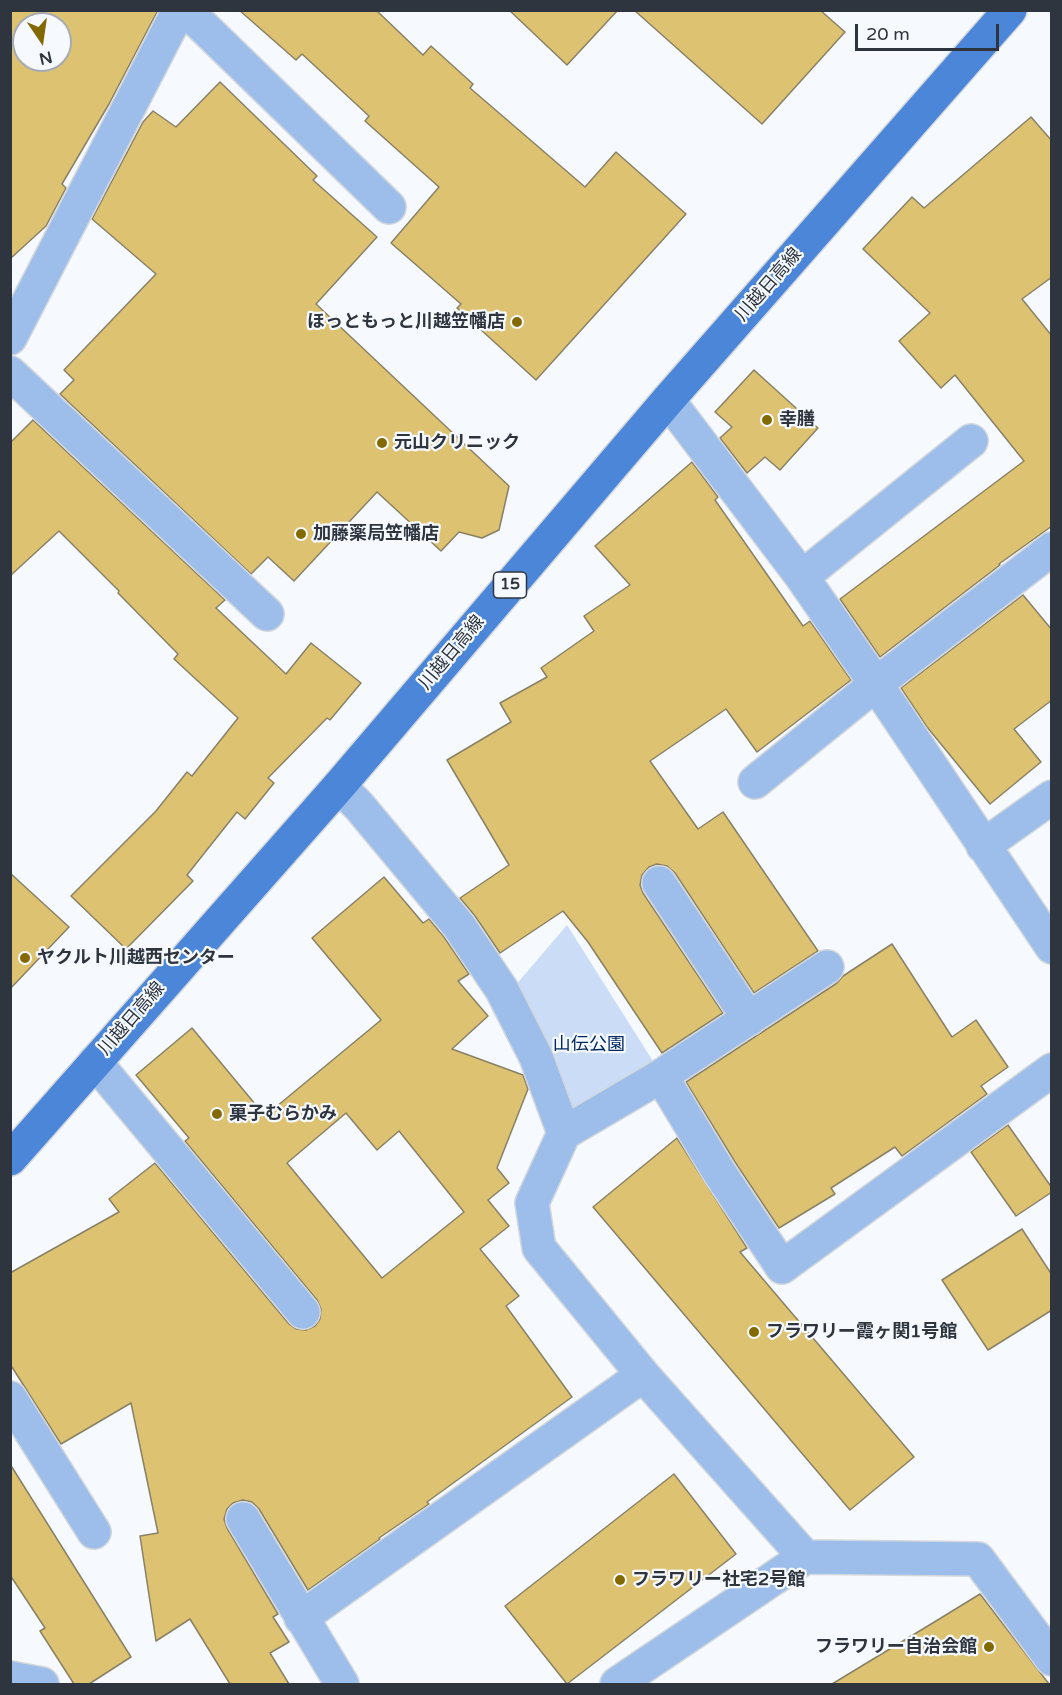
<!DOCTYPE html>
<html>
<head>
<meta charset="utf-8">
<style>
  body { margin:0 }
  #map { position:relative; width:1062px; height:1695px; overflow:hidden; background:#f6faff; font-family:"Varela Round",sans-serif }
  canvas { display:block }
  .frame { position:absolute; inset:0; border:12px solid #2e353f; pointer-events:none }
  .north { position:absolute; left:12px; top:12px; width:60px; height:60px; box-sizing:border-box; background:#f6faff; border:2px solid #a6abb2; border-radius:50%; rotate:167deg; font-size:16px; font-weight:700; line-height:24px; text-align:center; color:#2e353f }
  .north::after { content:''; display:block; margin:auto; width:21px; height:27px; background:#826901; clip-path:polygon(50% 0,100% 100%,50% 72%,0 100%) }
  .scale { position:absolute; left:855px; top:24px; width:144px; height:27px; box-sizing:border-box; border:3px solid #2e353f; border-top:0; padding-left:8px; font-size:18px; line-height:21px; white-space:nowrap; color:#2e353f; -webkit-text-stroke:4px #f6faff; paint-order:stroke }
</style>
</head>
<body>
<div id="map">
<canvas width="1062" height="1695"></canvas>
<div class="frame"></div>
<div class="north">N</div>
<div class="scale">20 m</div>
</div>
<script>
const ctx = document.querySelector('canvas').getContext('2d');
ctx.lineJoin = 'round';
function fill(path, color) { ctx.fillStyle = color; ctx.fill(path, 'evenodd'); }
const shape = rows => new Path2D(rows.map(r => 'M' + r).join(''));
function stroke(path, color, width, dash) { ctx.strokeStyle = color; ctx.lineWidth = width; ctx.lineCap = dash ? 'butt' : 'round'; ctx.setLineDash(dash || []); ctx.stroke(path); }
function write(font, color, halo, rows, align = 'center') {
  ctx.font = font + ' "Varela Round","Noto Sans JP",sans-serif'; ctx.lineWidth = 4.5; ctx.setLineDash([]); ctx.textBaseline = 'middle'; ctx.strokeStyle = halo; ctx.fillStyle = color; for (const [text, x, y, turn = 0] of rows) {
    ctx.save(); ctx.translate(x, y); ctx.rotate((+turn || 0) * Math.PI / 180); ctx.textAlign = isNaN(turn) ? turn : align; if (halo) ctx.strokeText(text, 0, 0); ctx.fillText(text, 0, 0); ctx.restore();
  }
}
fill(shape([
  [567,925,656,1066,570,1116,514,987]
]), '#cadcf6');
const building = shape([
  [10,10,158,10,109,104,62,184,66,188,46,226,10,259,10,10],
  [24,24,60,24,60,60,24,60,24,24],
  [239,10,376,10,423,55,431,46,473,84,470,88,585,187,616,152,686,214,536,380,457,308,461,304,391,243,439,187,365,121,369,116,302,54,296,60,239,10],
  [509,10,618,10,567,65,509,10],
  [634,10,820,10,845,32,762,124,634,10],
  [220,82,317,176,313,180,377,237,316,304,509,486,499,530,482,538,459,532,441,551,377,492,294,581,268,557,251,574,60,394,74,380,64,370,156,274,92,219,143,122,153,111,176,127,220,82],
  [1031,117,1052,141,1052,277,1022,299,1052,336,1052,526,999,564,1000,565,880,657,840,599,1024,461,955,375,941,388,899,341,930,313,863,249,912,197,924,208,1031,117],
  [754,370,818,428,780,470,765,457,747,473,720,438,732,427,715,412,754,370],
  [33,420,225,600,216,608,286,674,311,643,361,683,330,720,327,718,268,778,274,783,245,819,237,812,187,875,193,881,126,949,71,896,156,811,187,772,192,776,238,718,174,659,178,654,118,593,119,591,59,531,10,576,10,443,33,420],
  [692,462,718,497,715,500,803,626,810,621,851,680,757,752,726,709,650,761,698,829,723,812,818,951,754,993,675,873,667,866,657,864,649,867,642,875,640,885,643,893,723,1013,662,1053,588,942,563,911,500,953,475,916,460,898,509,865,447,760,511,722,500,703,547,677,541,668,594,631,584,616,630,585,595,546,692,462],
  [1023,595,1052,630,1052,700,1014,729,1041,762,990,804,927,727,901,688,1023,595],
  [10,873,69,927,10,989,10,873],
  [384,877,423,923,429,919,444,937,469,974,458,981,488,1016,452,1049,523,1075,528,1089,497,1168,509,1183,488,1200,509,1226,480,1249,519,1296,506,1306,572,1397,427,1502,429,1504,379,1538,380,1539,308,1590,259,1509,252,1502,243,1500,233,1503,227,1509,224,1519,227,1528,278,1614,273,1617,289,1642,270,1653,289,1684,230,1684,190,1619,156,1641,140,1536,158,1533,131,1403,61,1444,10,1364,10,1273,119,1212,109,1199,155,1163,289,1324,296,1329,306,1330,315,1326,320,1319,321,1309,317,1300,185,1141,189,1138,136,1075,192,1028,265,1116,381,1020,312,938,384,877],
  [346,1113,377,1150,399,1131,464,1212,382,1278,287,1163,346,1113],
  [892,944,952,1037,976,1020,1008,1067,981,1086,987,1094,902,1156,895,1147,831,1188,835,1194,779,1228,735,1162,686,1082,837,983,843,976,892,944],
  [1008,1125,1052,1188,1052,1192,1016,1216,971,1152,1008,1125],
  [677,1138,747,1248,740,1252,914,1457,850,1510,593,1207,677,1138],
  [1022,1229,1052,1275,1052,1310,988,1350,942,1280,1022,1229],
  [10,1464,131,1657,89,1684,74,1684,40,1631,45,1628,10,1575,10,1464],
  [674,1474,736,1554,567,1684,505,1606,674,1474],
  [980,1594,1049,1684,832,1684,936,1621,980,1594]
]);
fill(building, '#dcc271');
stroke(building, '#898166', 1.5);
const minor = shape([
  [186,10,389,207],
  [10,338,179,10],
  [10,373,267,614],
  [668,400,802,577,876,684,1052,947],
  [802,577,971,441],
  [755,782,876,684,1052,549],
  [339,786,359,806,459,926,502,990,536,1057,564,1133,532,1203,539,1248,643,1375,805,1557,978,1559,1052,1659],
  [983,846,1052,797],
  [659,883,749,1019],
  [95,1062,303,1312],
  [661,1076,827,967],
  [564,1133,661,1076,719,1172,782,1267,1052,1070],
  [10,1398,94,1532],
  [243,1519,342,1684],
  [301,1618,643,1375],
  [10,1678,42,1684],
  [617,1684,805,1557]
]);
const major = shape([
  [10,1159,339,786,668,400,1010,10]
]);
stroke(minor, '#d2d7dc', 36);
stroke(major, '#d2d7dc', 36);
stroke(minor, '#9dbdeb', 33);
stroke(major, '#4c86d9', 33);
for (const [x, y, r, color] of [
  [517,322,6,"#826901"],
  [767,420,6,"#826901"],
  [382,443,6,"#826901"],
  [301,534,6,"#826901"],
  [25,958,6,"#826901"],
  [217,1114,6,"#826901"],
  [754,1332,6,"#826901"],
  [620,1580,6,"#826901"],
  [989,1647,6,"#826901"]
]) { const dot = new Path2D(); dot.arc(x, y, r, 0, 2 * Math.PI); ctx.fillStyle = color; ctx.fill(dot); stroke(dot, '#f6faff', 2); }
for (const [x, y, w] of [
  [510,585,33]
]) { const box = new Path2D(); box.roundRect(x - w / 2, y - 13, w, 26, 4.5); ctx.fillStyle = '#f6faff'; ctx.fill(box); stroke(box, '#2e353f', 1.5); }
write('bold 16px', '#2e353f', null, [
  ["15",510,585]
]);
write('18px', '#2e353f', '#f6faff', [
  ["川越日高線",769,285,-49],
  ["川越日高線",452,653,-50],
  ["川越日高線",132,1019,-49]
]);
write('bold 18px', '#2e353f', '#f6faff', [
  ["ほっともっと川越笠幡店",505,322,"right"],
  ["幸膳",779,420],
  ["元山クリニック",394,443],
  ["加藤薬局笠幡店",313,534],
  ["ヤクルト川越西センター",37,958],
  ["菓子むらかみ",229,1114],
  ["フラワリー霞ヶ関1号館",766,1332],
  ["フラワリー社宅2号館",632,1580],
  ["フラワリー自治会館",977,1647,"right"]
], 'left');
write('18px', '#002860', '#f6faff', [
  ["山伝公園",589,1045]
]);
</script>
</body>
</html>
